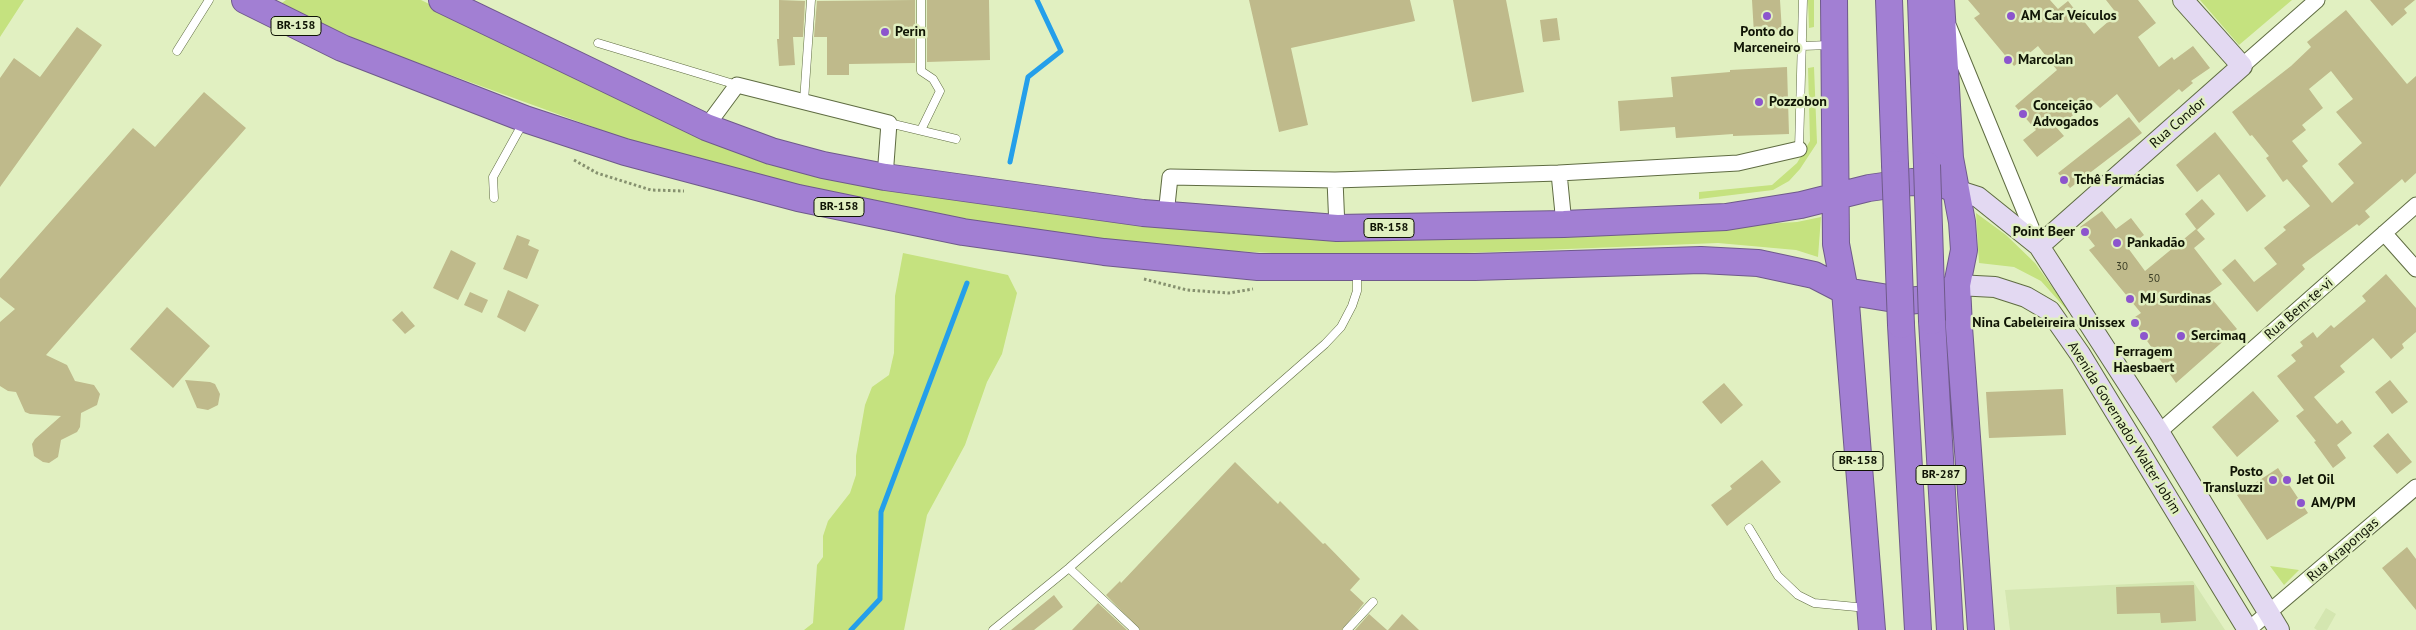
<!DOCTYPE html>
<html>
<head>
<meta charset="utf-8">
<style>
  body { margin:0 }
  canvas { display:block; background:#e1f0c1 }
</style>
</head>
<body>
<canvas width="2416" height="630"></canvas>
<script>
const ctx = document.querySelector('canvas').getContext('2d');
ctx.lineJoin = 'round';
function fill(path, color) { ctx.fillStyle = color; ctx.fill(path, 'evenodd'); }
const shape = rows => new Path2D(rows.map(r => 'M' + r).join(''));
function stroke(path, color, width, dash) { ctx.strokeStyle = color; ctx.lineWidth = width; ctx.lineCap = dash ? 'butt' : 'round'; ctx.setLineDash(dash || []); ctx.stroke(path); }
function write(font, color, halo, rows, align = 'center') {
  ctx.font = font + ' "PT Sans",sans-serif'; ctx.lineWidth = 5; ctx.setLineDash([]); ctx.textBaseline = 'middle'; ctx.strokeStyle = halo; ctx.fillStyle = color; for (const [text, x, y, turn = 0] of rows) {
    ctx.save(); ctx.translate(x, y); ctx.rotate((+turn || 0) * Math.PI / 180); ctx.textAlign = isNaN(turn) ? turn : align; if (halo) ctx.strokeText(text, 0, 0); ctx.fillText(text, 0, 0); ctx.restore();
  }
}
fill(shape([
  [2193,581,2225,630,2010,630,2005,590],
  [2326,608,2336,614,2327,630,2317,630,2314,628]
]), '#d4e6b0');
fill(shape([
  [0,0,24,0,0,37],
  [286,0,421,0,660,115,917,192,1058,215,1156,226,1716,227,1797,222,1821,217,1818,257,1796,250,1718,243,1441,254,1313,255,1212,250,1053,233,917,212,846,197,648,147,374,47,279,5],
  [1808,0,1814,0,1814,27,1809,28],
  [2200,0,2292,0,2239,45],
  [1814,67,1817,143,1800,169,1789,181,1773,190,1699,199,1699,192,1772,185,1797,163,1810,141,1808,68],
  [1976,213,2006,235,2035,263,2075,319,2041,281,2014,267,1979,263],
  [903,253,1008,275,1017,293,1002,354,987,382,965,445,927,515,904,630,804,630,813,623,817,565,823,557,823,536,828,521,850,493,856,475,856,456,865,405,872,387,889,375,894,353,895,296],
  [2270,566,2299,570,2284,585]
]), '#c5e27f');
stroke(shape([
  [1010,162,1028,77,1061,51,1037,0],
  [851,630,880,599,881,512,967,283]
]), '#249fea', 5);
fill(shape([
  [779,0,805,1,803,37,793,37,795,65,779,66,777,39,779,39],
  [915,0,915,63,849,64,849,75,827,75,827,37,814,37,817,1],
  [927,0,989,0,990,60,927,62],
  [1249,0,1410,0,1415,21,1291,48,1308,125,1279,132],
  [1453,0,1506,0,1524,92,1472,102],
  [1752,0,1780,0,1782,32,1754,34],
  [1968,0,2050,0,2058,9,2068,1,2094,34,2117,14,2106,0,2138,0,2156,23,2138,37,2159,67,2172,57,2174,60,2193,46,2210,68,2191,81,2193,83,2182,92,2179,89,2139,123,2117,94,2100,108,2092,100,2057,128,2064,136,2037,157,2023,140,2036,130,2015,106,2057,70,2038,46,2014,66,1974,18,1980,14],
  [2370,0,2415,0,2404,9,2407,13,2392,26],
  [2346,10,2407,84,2416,76,2416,173,2405,183,2402,179,2365,211,2370,217,2359,226,2357,224,2302,265,2305,269,2257,312,2222,270,2235,259,2254,282,2277,264,2264,248,2286,230,2283,227,2310,206,2287,179,2283,182,2266,158,2269,156,2252,135,2250,136,2232,112,2291,66,2311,47,2307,42],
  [2331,71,2353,99,2336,112,2362,143,2338,164,2354,183,2332,203,2302,166,2308,161,2292,141,2306,130,2302,125,2323,108,2309,89],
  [1557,18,1560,40,1543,42,1540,20],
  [77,27,102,45,0,187,0,78,14,58,40,77],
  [1787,67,1789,134,1733,136,1733,134,1676,138,1675,127,1620,131,1618,101,1673,97,1671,77,1730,72,1730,70],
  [204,92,246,128,46,355,67,365,75,381,94,385,100,394,97,405,81,413,80,427,77,432,61,440,58,457,49,463,43,462,34,456,32,444,35,439,61,416,30,414,25,412,16,392,8,391,0,386,0,322,15,309,0,297,0,279,133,128,155,147],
  [2129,117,2142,133,2070,188,2058,173],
  [2215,132,2266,196,2247,212,2219,174,2197,192,2176,165],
  [2202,199,2215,214,2197,230,2185,214],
  [2102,211,2116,229,2131,218,2144,235,2128,248,2145,271,2196,229,2205,239,2194,248,2222,284,2208,294,2237,329,2176,383,2132,319,2141,313,2089,250,2095,246,2080,227],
  [517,235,530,240,528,245,539,250,527,279,503,269],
  [451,250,476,263,458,300,433,288],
  [2386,274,2416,308,2416,332,2402,344,2404,348,2391,359,2373,338,2340,366,2345,372,2314,397,2337,424,2342,420,2352,433,2337,445,2346,458,2333,468,2314,442,2316,441,2296,416,2304,410,2277,376,2296,361,2291,355,2303,346,2300,342,2313,332,2317,338,2331,325,2334,328,2366,301,2362,296],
  [508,290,539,305,525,332,497,317],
  [470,292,488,300,482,313,464,305],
  [167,307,210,346,173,388,130,349],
  [402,311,415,326,405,334,392,320],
  [185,380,210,382,215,384,220,394,218,405,208,410,197,408],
  [2390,380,2408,402,2392,414,2375,392],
  [1724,383,1743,405,1721,424,1702,402],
  [2063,389,2066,435,1989,438,1986,392],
  [2253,391,2279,421,2237,457,2212,427],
  [2388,433,2412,462,2397,474,2373,446],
  [1762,460,1781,482,1727,526,1711,505,1732,489,1730,486],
  [1235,462,1278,504,1280,501,1323,544,1325,543,1360,579,1350,590,1364,603,1342,630,1140,630,1106,595,1120,581,1121,583],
  [2278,468,2308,513,2267,540,2237,495],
  [2407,547,2416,559,2416,610,2382,568],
  [2194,585,2196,621,2161,623,2160,613,2117,614,2116,587],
  [1054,595,1063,607,1034,630,1011,630],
  [1098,603,1127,630,1072,630],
  [1369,614,1387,630,1355,630],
  [1402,614,1419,630,1388,630]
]), '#bfba8b');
const lane = shape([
  [598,43,737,85],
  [1802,46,1830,45],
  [177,51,209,0],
  [804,101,811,0],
  [889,123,956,139],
  [921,130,940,91,933,79,921,71,921,0],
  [1799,149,1803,0],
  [494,198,493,177,523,123],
  [1749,528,1778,576,1798,595,1814,603,1867,608],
  [1069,568,1135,630],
  [993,630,1069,568,1325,344,1341,327,1352,306,1357,291,1357,271],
  [1347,630,1373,602]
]);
const street = shape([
  [1949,27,2038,244],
  [2242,66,2317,0],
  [706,127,737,85,889,123,885,177],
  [1559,173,1564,224],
  [1335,180,1337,228],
  [1166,215,1170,177,1335,180,1559,173,1738,163,1799,149],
  [2384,233,2416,269],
  [2159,432,2416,205],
  [2248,630,2416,487]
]);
const secondary = shape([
  [1956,190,1978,197,2039,246,2159,432,2279,630],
  [2039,246,2242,66,2183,0],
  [1957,285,1995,287,2026,297,2050,311,2080,354,2248,630]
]);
const highway = shape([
  [245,0,342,48,525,119,625,152,798,198,963,232,1104,252,1258,267,1475,267,1701,260,1758,263,1814,275,1845,291,1907,301,1938,298,1957,285],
  [442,0,706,127,771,151,823,165,885,177,1143,213,1337,228,1564,224,1726,217,1801,205,1869,188,1912,182,1943,184,1956,190],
  [1834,0,1836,244,1845,291,1872,630],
  [1889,0,1895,164],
  [1921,0,1927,165],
  [1941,0,1950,158,1962,222,1964,250,1957,285,1959,327,1981,630],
  [1932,321,1950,630],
  [1901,325,1918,630]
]);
stroke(lane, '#5f6c42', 9);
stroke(street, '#5f6c42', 17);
stroke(secondary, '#5f6c42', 22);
stroke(highway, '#6f5a8b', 28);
stroke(shape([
  [574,160,597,173,651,190,684,191],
  [1144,279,1187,290,1229,293,1253,289]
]), '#86916f', 3, [2.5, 2.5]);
stroke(lane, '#fff', 8);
stroke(street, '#fff', 15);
stroke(secondary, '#e3d9f2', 20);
stroke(highway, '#a27fd3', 26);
const highwayBridge = shape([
  [1895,164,1901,325],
  [1927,165,1932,321]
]);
stroke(highwayBridge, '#6f5a8b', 28, []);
stroke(highwayBridge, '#a27fd3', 26);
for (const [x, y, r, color] of [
  [1767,16,5,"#8c55cd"],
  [2011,16,5,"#8c55cd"],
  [885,32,5,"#8c55cd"],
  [2008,60,5,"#8c55cd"],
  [1759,102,5,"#8c55cd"],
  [2023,114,5,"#8c55cd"],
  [2064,180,5,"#8c55cd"],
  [2085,232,5,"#8c55cd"],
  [2117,243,5,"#8c55cd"],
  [2130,299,5,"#8c55cd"],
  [2135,323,5,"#8c55cd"],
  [2144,336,5,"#8c55cd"],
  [2181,336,5,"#8c55cd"],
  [2273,480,5,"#8c55cd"],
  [2287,480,5,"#8c55cd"],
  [2301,503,5,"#8c55cd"]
]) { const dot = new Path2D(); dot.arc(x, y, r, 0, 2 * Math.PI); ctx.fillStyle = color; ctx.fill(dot); stroke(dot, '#e1f0c1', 2); }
write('11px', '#3b3e26', null, [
  ["30",2122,267],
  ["50",2154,279]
]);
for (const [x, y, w] of [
  [296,26,50],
  [839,207,50],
  [1389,228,50],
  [1858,461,50],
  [1941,475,50]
]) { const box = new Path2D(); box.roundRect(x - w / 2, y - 9.5, w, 19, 4); ctx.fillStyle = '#e1f0c1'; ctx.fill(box); stroke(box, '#0f1404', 1); }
write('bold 12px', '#0f1404', null, [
  ["BR-158",296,26],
  ["BR-158",839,207],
  ["BR-158",1389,228],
  ["BR-158",1858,461],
  ["BR-287",1941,475]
]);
write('bold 14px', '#0f1404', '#e1f0c1', [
  ["AM Car Veículos",2021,16],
  ["Perin",895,32],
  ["Ponto do",1767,32,"center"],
  ["Marceneiro",1767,48,"center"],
  ["Marcolan",2018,60],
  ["Pozzobon",1769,102],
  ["Conceição",2033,106],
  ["Advogados",2033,122],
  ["Tchê Farmácias",2074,180],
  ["Point Beer",2075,232,"right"],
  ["Pankadão",2127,243],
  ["MJ Surdinas",2140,299],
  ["Nina Cabeleireira Unissex",2125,323,"right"],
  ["Sercimaq",2191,336],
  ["Ferragem",2144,352,"center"],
  ["Haesbaert",2144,368,"center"],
  ["Posto",2263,472,"right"],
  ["Transluzzi",2263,488,"right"],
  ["Jet Oil",2297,480],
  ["AM/PM",2311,503]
], 'left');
write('14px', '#0f1404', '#e1f0c1', [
  ["Rua Condor",2178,123,-41],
  ["Rua Bem-te-vi",2299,309,-41],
  ["Avenida Governador Walter Jobim",2124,428,58],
  ["Rua Arapongas",2343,550,-41]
]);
</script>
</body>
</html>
